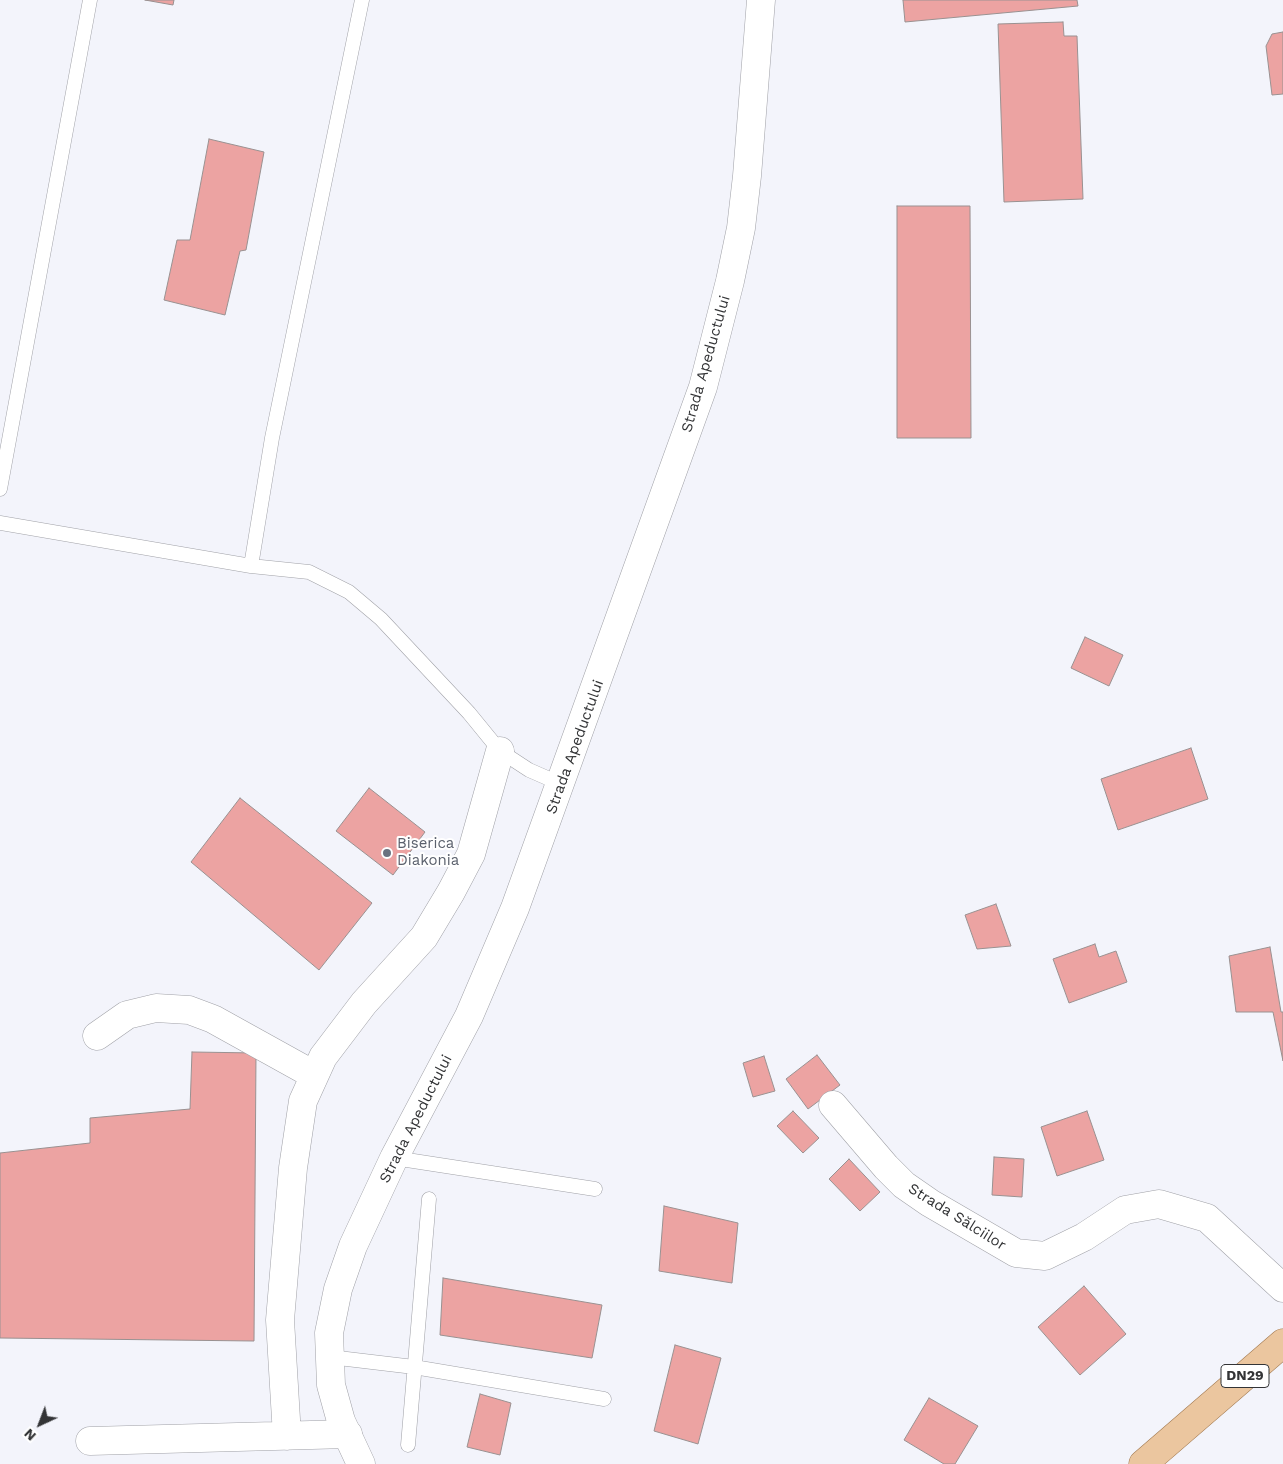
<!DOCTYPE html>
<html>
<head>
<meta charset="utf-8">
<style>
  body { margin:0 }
  #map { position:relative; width:1283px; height:1464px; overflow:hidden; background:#f3f4fb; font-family:"Work Sans",sans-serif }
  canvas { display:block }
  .north { position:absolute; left:15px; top:1399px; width:50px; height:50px; -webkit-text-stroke:4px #fff; paint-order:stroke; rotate:223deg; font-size:14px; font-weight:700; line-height:20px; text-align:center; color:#333436 }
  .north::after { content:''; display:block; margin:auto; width:18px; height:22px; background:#333436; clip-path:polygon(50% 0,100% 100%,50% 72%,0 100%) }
</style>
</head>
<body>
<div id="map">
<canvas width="1283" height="1464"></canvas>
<div class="north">N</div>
</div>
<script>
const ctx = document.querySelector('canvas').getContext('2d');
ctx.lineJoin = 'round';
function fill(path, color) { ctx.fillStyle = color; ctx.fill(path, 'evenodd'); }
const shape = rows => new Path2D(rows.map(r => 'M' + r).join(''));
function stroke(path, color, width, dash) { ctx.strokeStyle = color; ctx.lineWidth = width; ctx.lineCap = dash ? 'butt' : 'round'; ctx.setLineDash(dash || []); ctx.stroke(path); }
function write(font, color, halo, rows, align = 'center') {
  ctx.font = font + ' "Work Sans",sans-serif'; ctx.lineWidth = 4; ctx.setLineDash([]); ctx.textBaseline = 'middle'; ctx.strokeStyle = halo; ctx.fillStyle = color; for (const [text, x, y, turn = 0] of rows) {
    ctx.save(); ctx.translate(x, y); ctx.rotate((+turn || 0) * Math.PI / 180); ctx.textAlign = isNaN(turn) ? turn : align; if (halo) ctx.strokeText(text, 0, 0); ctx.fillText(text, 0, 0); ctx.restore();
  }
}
const building = shape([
  [145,0,174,0,173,5,145,0],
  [903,0,1077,0,1078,6,905,22,903,0],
  [1063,22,1064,36,1077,36,1083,199,1004,202,998,24,1063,22],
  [1283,32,1283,94,1272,95,1266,46,1272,34,1283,32],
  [209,139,264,152,246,250,240,251,225,315,164,300,177,240,190,240,209,139],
  [897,206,970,206,971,438,897,438,897,206],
  [1085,637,1123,655,1109,686,1071,668,1085,637],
  [1191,748,1208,799,1118,830,1101,779,1191,748],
  [369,788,425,832,393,875,336,831,369,788],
  [240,798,372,903,319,970,191,862,240,798],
  [996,904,1011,946,977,949,965,915,996,904],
  [1095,944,1099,957,1116,951,1127,982,1069,1003,1053,959,1095,944],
  [1270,947,1281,1012,1283,1012,1283,1061,1273,1012,1236,1012,1229,956,1270,947],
  [192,1052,256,1053,254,1341,0,1338,0,1153,90,1143,90,1118,190,1109,192,1052],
  [817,1055,840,1085,808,1109,786,1079,817,1055],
  [764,1056,775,1091,753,1097,743,1063,764,1056],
  [793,1111,819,1138,803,1153,777,1126,793,1111],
  [1087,1111,1104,1160,1057,1176,1041,1127,1087,1111],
  [994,1157,1024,1159,1022,1197,992,1195,994,1157],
  [849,1159,880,1192,860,1211,829,1179,849,1159],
  [664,1206,738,1223,732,1283,659,1271,664,1206],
  [443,1278,602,1305,592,1358,440,1335,443,1278],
  [1084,1286,1126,1334,1080,1375,1038,1327,1084,1286],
  [675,1345,721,1358,698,1444,654,1431,675,1345],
  [480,1394,511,1403,500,1455,467,1447,480,1394],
  [929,1398,978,1426,955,1464,944,1464,904,1440,929,1398]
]);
fill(building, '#eca3a2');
stroke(building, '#999191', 1);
const service = shape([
  [0,489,90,0],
  [0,523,251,566,309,572,349,592,381,619,469,713,500,751,529,770,561,784],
  [251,566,272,438,362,0],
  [394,1158,595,1189],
  [330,1357,414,1367,604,1399],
  [408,1445,429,1199]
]);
const minor = shape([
  [97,1036,127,1015,156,1008,189,1010,213,1019,314,1075],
  [833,1105,886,1167,904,1185,930,1203,1016,1253,1045,1256,1084,1237,1125,1210,1159,1204,1207,1218,1283,1288],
  [287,1436,280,1320,293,1168,303,1101,323,1057,364,1003,424,937,451,892,471,854,500,751],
  [90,1441,348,1434]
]);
const tertiary = shape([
  [361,1464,341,1421,331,1385,329,1333,338,1289,353,1246,394,1158,469,1016,515,908,703,387,730,281,741,228,747,176,761,0]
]);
const primary = shape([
  [1143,1464,1283,1343]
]);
stroke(service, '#a0a1a7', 15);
stroke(minor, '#a0a1a7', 29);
stroke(tertiary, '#a0a1a7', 29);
stroke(primary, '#a27a51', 29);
stroke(service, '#fff', 14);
stroke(minor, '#fff', 28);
stroke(tertiary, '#fff', 28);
stroke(primary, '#ebc69f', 28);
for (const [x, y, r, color] of [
  [387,853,5,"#6b7280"]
]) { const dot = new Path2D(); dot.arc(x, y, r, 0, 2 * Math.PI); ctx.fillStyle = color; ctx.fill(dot); stroke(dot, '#fff', 2); }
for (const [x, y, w] of [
  [1245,1376,48]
]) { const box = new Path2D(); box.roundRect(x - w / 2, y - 11.5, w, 23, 4); ctx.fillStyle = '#fff'; ctx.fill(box); stroke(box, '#333436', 1); }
write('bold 14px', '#333436', null, [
  ["DN29",1245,1376]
]);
write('15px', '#333436', '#fff', [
  ["Strada Apeductului",706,364,-74],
  ["Strada Apeductului",575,747,-70],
  ["Strada Apeductului",416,1119,-63],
  ["Strada Sălciilor",957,1217,32]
]);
write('15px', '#5b616d', '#fff', [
  ["Biserica",397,844],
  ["Diakonia",397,861]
], 'left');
</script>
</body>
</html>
